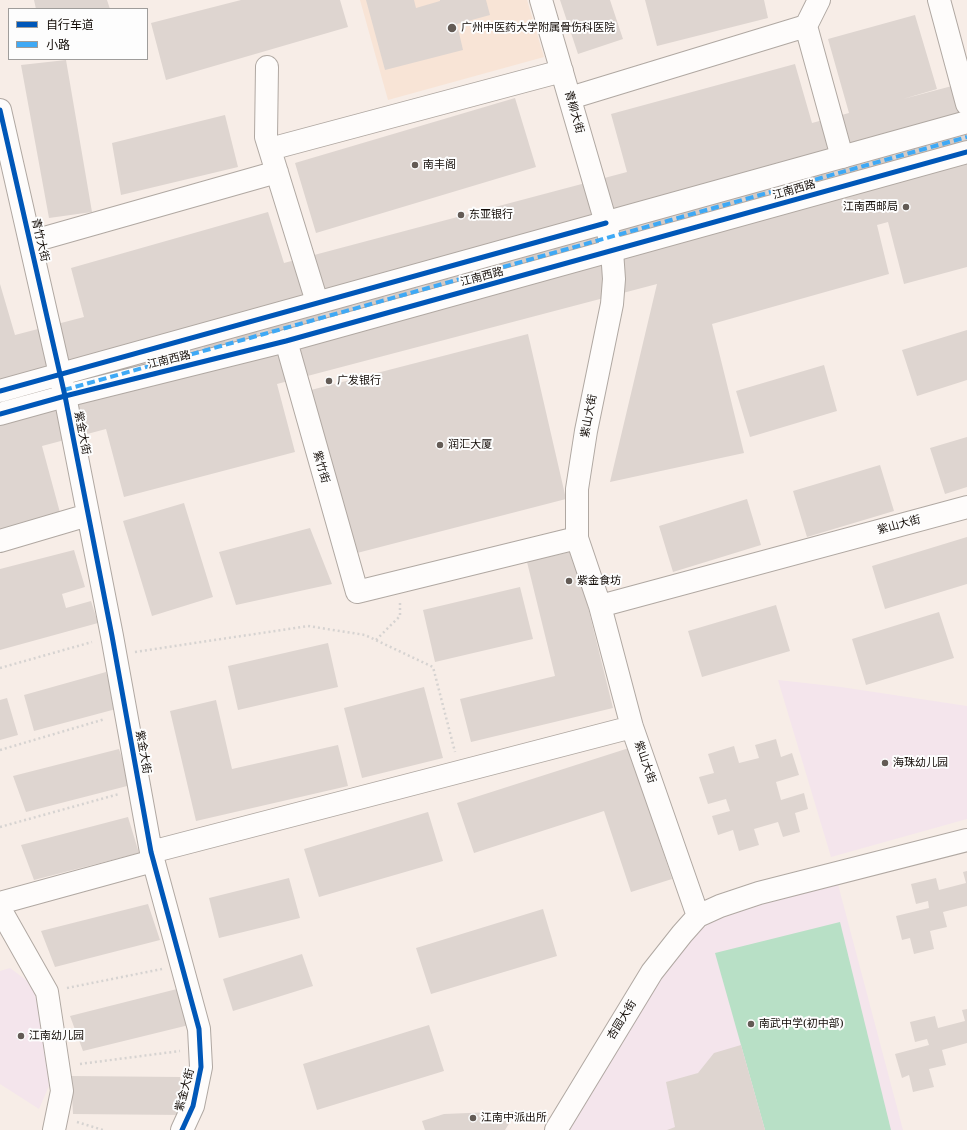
<!DOCTYPE html>
<html>
<head>
<meta charset="utf-8">
<style>
  body { margin:0 }
  #map { position:relative; width:967px; height:1130px; overflow:hidden; background:#f7ede7; font-family:"Noto Serif","Noto Sans SC",serif }
  canvas { display:block }
  .legend { position:absolute; left:8px; top:8px; width:140px; height:52px; box-sizing:border-box; background:#fdfdfd; border:1px solid #9f9d9b; margin:0; padding:5px 7px; list-style:none; font-size:12px; color:#130c07 }
  .legend li { display:flex; align-items:center; gap:8px; height:20px }
  .legend b { width:20px; border:1px solid #9f9d9b }
</style>
</head>
<body>
<div id="map">
<canvas width="967" height="1130"></canvas>
<ul class="legend">
<li><b style="height:5px;background:#0057b8"></b>自行车道</li>
<li><b style="height:5px;background:#3fa9f5"></b>小路</li>
</ul>
</div>
<script>
const ctx = document.querySelector('canvas').getContext('2d');
ctx.lineJoin = 'round';
function fill(path, color) { ctx.fillStyle = color; ctx.fill(path, 'evenodd'); }
const shape = rows => new Path2D(rows.map(r => 'M' + r).join(''));
function stroke(path, color, width, dash) { ctx.strokeStyle = color; ctx.lineWidth = width; ctx.lineCap = dash ? 'butt' : 'round'; ctx.setLineDash(dash || []); ctx.stroke(path); }
function write(font, color, halo, rows, align = 'center') {
  ctx.font = font + ' "Noto Serif","Noto Sans SC",serif'; ctx.lineWidth = 4; ctx.setLineDash([]); ctx.textBaseline = 'middle'; ctx.strokeStyle = halo; ctx.fillStyle = color; for (const [text, x, y, turn = 0] of rows) {
    ctx.save(); ctx.translate(x, y); ctx.rotate((+turn || 0) * Math.PI / 180); ctx.textAlign = isNaN(turn) ? turn : align; if (halo) ctx.strokeText(text, 0, 0); ctx.fillText(text, 0, 0); ctx.restore();
  }
}
fill(shape([
  [360,0,527,0,544,57,388,100]
]), '#f8e4d6');
fill(shape([
  [778,680,841,687,967,706,967,819,831,857],
  [835,873,903,1130,563,1130,680,944,704,918],
  [10,968,37,988,49,1086,39,1109,0,1084,0,971]
]), '#f4e5ec');
fill(shape([
  [840,922,891,1130,765,1130,715,953]
]), '#b8e0c6');
fill(shape([
  [34,0,107,0,110,9,36,9],
  [241,0,340,0,348,27,166,80,151,23],
  [366,0,414,0,416,8,440,1,440,0,486,0,490,15,457,24,463,50,385,70],
  [560,0,610,0,623,39,578,54],
  [645,0,764,0,768,18,657,46],
  [915,15,937,89,903,99,967,82,967,267,904,284,888,222,877,225,889,274,712,324,744,453,610,482,657,284,277,384,295,452,124,497,106,429,42,446,62,520,0,537,0,284,15,335,84,317,71,268,268,212,284,263,627,172,611,114,795,64,812,123,849,113,828,39],
  [66,60,92,212,49,218,21,65],
  [515,98,536,167,316,233,295,163],
  [225,115,238,167,121,195,112,143],
  [967,330,967,380,917,396,902,350],
  [528,334,566,499,357,553,311,390],
  [824,365,837,411,750,437,736,391],
  [967,437,967,487,945,494,930,448],
  [880,465,894,511,807,537,793,491],
  [747,499,761,545,673,572,659,526],
  [184,503,213,597,152,616,123,521],
  [310,528,332,584,236,605,219,552],
  [967,537,967,584,885,609,872,566],
  [74,550,85,587,62,594,66,608,91,601,98,623,0,650,0,569],
  [574,551,613,708,471,742,460,699,555,676,527,562],
  [520,587,533,639,435,662,423,610],
  [776,605,790,651,702,677,688,631],
  [939,612,954,658,866,685,852,639],
  [328,643,338,687,238,710,228,666],
  [106,672,116,709,34,731,24,695],
  [424,687,443,758,362,778,344,708],
  [7,698,18,735,0,740,0,700],
  [216,700,232,769,338,745,348,786,196,821,170,711],
  [776,739,781,757,792,753,799,775,776,782,781,800,804,793,808,809,795,813,800,832,783,837,778,822,754,829,759,845,739,851,733,830,718,835,712,816,730,811,726,799,708,804,699,777,714,773,708,754,734,746,739,763,759,758,755,745],
  [629,748,672,879,631,892,604,811,474,853,457,803],
  [119,749,131,785,26,812,13,776],
  [428,812,443,861,319,897,304,849],
  [128,817,139,853,34,880,21,845],
  [967,871,967,906,943,912,947,927,930,931,934,949,914,954,910,938,902,940,896,916,929,908,928,901,916,904,911,884,936,878,939,890,966,883,963,872],
  [289,878,300,918,219,938,209,898],
  [148,904,160,940,55,967,41,931],
  [543,909,557,956,431,994,416,948],
  [302,954,313,986,233,1011,223,979],
  [177,989,189,1025,83,1051,70,1016],
  [967,1009,967,1043,942,1050,946,1065,929,1069,934,1087,913,1092,909,1075,902,1078,895,1054,929,1045,927,1039,915,1042,910,1022,935,1016,938,1028,965,1021,962,1010],
  [429,1025,444,1071,317,1110,303,1064],
  [741,1045,765,1130,667,1130,675,1127,666,1082,698,1073,714,1053],
  [71,1076,180,1077,184,1115,73,1114],
  [517,1111,505,1130,425,1130,422,1121,444,1114]
]), '#ded5d0');
stroke(shape([
  [205,351,967,137]
]), '#d5cbc5', 22, [22, 11]);
const minor = shape([
  [541,0,606,223,612,251,614,279,612,304,586,431,577,489,577,538,600,606,632,727,698,916],
  [939,0,967,104],
  [806,26,842,157],
  [267,67,266,137,317,302],
  [570,98,806,26,819,0],
  [0,110,65,396,112,636,151,852,199,1029,201,1067,193,1106,182,1130],
  [270,149,562,71],
  [30,242,277,172],
  [286,341,357,592,577,538],
  [0,541,88,515],
  [600,606,967,507],
  [151,852,632,727],
  [0,903,153,861],
  [0,909,47,992,62,1091,54,1130],
  [556,1130,652,972,682,934,698,916,720,906,759,893,967,840]
]);
const major = shape([
  [0,391,967,122],
  [0,414,65,396,286,341,967,152]
]);
stroke(minor, '#b0a8a2', 24);
stroke(major, '#b0a8a2', 24);
stroke(shape([
  [376,640,400,616,400,603],
  [135,652,308,626,365,635,433,667,455,752],
  [0,668,92,642],
  [0,750,105,719],
  [0,827,119,794],
  [67,988,162,969],
  [80,1064,180,1051],
  [77,1122,103,1130]
]), '#d6d3d1', 2.5, [2, 3]);
stroke(minor, '#fefcfb', 22);
stroke(major, '#fefcfb', 22);
stroke(shape([
  [64,390,967,137]
]), '#3fa9f5', 4, [8, 4]);
stroke(shape([
  [0,110,65,396,112,636,151,852,199,1029,201,1067,193,1106,182,1130],
  [0,391,606,223],
  [0,414,65,396,286,341,967,152]
]), '#0057b8', 5);
for (const [x, y, r, color] of [
  [452,28,5,"#635b55"],
  [415,165,4,"#635b55"],
  [906,207,4,"#635b55"],
  [461,215,4,"#635b55"],
  [329,381,4,"#635b55"],
  [440,445,4,"#635b55"],
  [569,581,4,"#635b55"],
  [885,763,4,"#635b55"],
  [751,1024,4,"#635b55"],
  [21,1036,4,"#635b55"],
  [473,1118,4,"#635b55"]
]) { const dot = new Path2D(); dot.arc(x, y, r, 0, 2 * Math.PI); ctx.fillStyle = color; ctx.fill(dot); stroke(dot, '#fdfdfd', 1.5); }
write('11px', '#130c07', '#fdfdfd', [
  ["广州中医药大学附属骨伤科医院",461,28],
  ["南丰阁",423,165],
  ["江南西邮局",898,207,"right"],
  ["东亚银行",469,215],
  ["广发银行",337,381],
  ["润汇大厦",448,445],
  ["紫金食坊",577,581],
  ["海珠幼儿园",893,763],
  ["南武中学(初中部)",759,1024],
  ["江南幼儿园",29,1036],
  ["江南中派出所",481,1118]
], 'left');
write('11px', '#130c07', '#fdfdfd', [
  ["青柳大街",574,112,74],
  ["江南西路",794,190,-16],
  ["青竹大街",40,240,77],
  ["江南西路",482,277,-15],
  ["江南西路",169,360,-14],
  ["紫山大街",589,416,-79],
  ["紫金大街",82,433,79],
  ["紫竹街",321,467,74],
  ["紫山大街",899,525,-15],
  ["紫金大街",143,752,80],
  ["紫山大街",645,762,71],
  ["杏园大街",622,1020,-58],
  ["紫金大街",185,1090,-75]
]);
</script>
</body>
</html>
